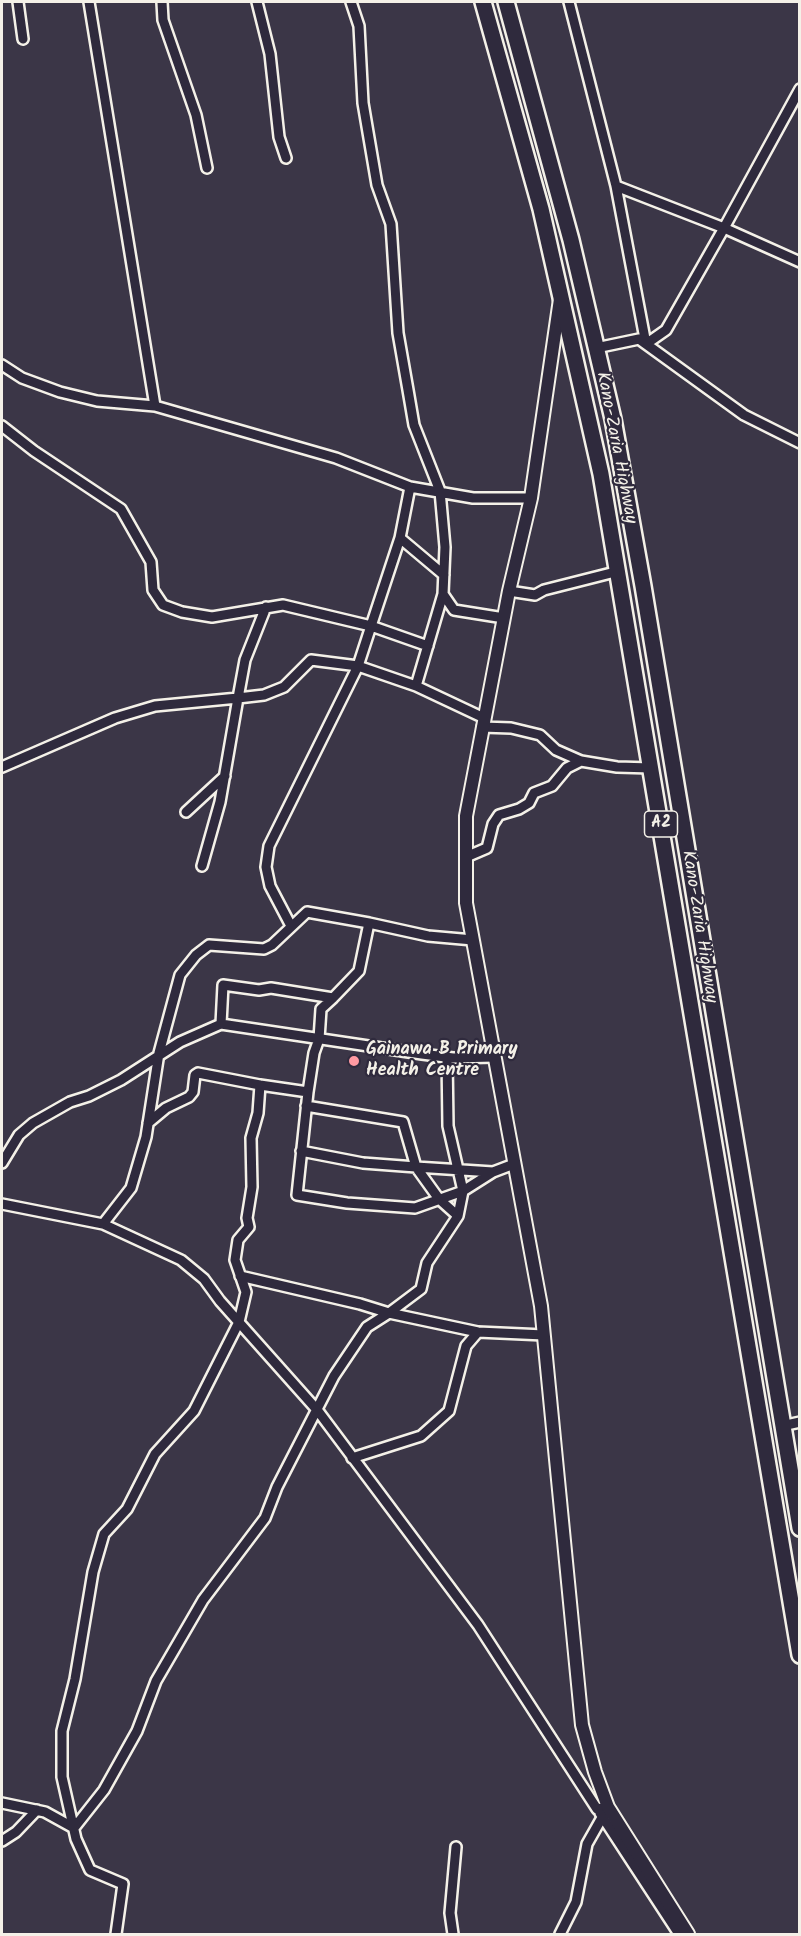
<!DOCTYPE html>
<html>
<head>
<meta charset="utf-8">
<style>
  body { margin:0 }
  #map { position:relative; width:801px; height:1936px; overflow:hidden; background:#3b3647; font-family:Kalam,sans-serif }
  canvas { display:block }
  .frame { position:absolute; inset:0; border:3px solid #f4f1e8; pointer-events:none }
</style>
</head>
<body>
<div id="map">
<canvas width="801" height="1936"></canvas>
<div class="frame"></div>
</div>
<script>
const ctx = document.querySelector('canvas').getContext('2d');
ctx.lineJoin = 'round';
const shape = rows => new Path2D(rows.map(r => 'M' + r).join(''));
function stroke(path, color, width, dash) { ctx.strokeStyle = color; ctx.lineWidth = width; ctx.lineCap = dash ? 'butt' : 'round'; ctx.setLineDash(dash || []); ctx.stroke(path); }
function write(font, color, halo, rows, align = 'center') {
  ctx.font = font + ' Kalam,sans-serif'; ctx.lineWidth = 4.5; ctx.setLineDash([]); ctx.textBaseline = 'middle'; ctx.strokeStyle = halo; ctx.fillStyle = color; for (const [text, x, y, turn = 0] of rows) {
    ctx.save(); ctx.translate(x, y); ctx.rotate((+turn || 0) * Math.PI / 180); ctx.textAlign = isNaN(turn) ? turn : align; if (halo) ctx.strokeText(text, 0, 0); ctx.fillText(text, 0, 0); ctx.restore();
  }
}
const minor = shape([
  [18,2,23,39],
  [89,2,155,406],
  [162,2,163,20,196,115,207,168],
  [257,2,270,54,279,137,286,158],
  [351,2,359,26,363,103,377,185,391,224,398,333,408,390,414,425,440,491,445,547,443,594,416,686,484,718],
  [569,2,616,186],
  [800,89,724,228,800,262],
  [616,186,724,228,666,330,646,344,616,186],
  [596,348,639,339,744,415,800,443],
  [2,365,22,378,60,392,97,401,155,406,336,458,410,487,400,538,444,575],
  [2,426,34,451,121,509,151,562,153,590,163,605,182,612,212,617,283,605,371,626,358,666,416,686],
  [410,487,473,498,531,498],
  [400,538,371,626,428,646],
  [509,591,535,595,544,590,619,571],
  [443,594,454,610,504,618],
  [482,727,511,728,540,735,556,750,581,761,617,767,651,768],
  [2,767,115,718,155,706,238,698,245,660,266,607],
  [186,812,225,776],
  [466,857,487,848,493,824,499,815,519,809,529,803,534,793,552,786,567,768,581,761],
  [202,866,220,802,238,698,264,695,284,687,311,660,358,666,269,846,266,867,270,886,291,926],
  [221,1024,422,1054,453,1058,494,1057],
  [308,1092,297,1195,347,1203,415,1208,463,1191,493,1172,514,1164],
  [306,1106,403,1122,416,1167,493,1172],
  [148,1123,166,1108,189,1097,193,1092,195,1075,198,1073,260,1085],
  [301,1151,363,1163,416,1167,439,1199,458,1216],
  [2,1163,19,1135,33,1123,70,1102,89,1096,121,1080,180,1042,221,1024,223,985,259,990,271,988,333,998,359,971,369,923,428,936,473,940],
  [2,1204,103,1224,181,1260,204,1279,220,1301,318,1411,478,1625,597,1809,608,1807,587,1844,576,1902,560,1934],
  [103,1224,131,1188,146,1137,159,1053,180,975,196,955,209,945,264,949,272,945,307,912,369,923],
  [240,1276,360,1304,389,1313,421,1289,427,1263,458,1216,463,1191,448,1126,447,1057],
  [782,1426,800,1422],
  [352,1458,421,1436,449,1411,466,1346,478,1332],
  [2,1803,45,1812,74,1828],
  [600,1813,679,1934],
  [74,1828,104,1790,137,1731,156,1681,203,1600,265,1518,277,1487,334,1376,367,1327,389,1313,478,1332,544,1335],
  [2,1841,16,1832,37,1810],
  [116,1934,123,1884,90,1870,76,1839,62,1777,62,1731,75,1679,93,1572,104,1534,127,1509,155,1454,194,1411,239,1322,246,1292,235,1260,238,1240,249,1227,247,1218,252,1187,251,1138,258,1113,260,1085,308,1092,314,1053,319,1039,321,1009,333,998],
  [453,1934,450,1913,456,1847]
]);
const tertiary = shape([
  [560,299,531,498,509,591,466,816,466,903,541,1306,582,1725,595,1772,608,1807,688,1934]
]);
const trunk = shape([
  [483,2,541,209,601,474,800,1655],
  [506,2,571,240,613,419,643,586,800,1528]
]);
stroke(minor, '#f4f1e8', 14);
stroke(tertiary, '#f4f1e8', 16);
stroke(trunk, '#f4f1e8', 20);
stroke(minor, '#2f2a3d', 9);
stroke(tertiary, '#2f2a3d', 12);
stroke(trunk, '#2f2a3d', 15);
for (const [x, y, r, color] of [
  [354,1061,6,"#ff9aa2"]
]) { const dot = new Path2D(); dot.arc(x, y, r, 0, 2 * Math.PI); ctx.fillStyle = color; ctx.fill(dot); stroke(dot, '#2f2a3d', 2); }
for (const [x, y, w] of [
  [661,824,33]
]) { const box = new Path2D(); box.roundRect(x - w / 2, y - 13, w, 26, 4.5); ctx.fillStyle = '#2f2a3d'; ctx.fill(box); stroke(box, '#f4f1e8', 1.5); }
write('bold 16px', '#f4f1e8', null, [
  ["A2",661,824]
]);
write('18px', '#f4f1e8', '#2f2a3d', [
  ["Kano-Zaria Highway",615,448,79],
  ["Kano-Zaria Highway",698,927,81]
]);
write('bold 18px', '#f4f1e8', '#2f2a3d', [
  ["Gainawa B Primary",366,1051],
  ["Health Centre",366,1072]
], 'left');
</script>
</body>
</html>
